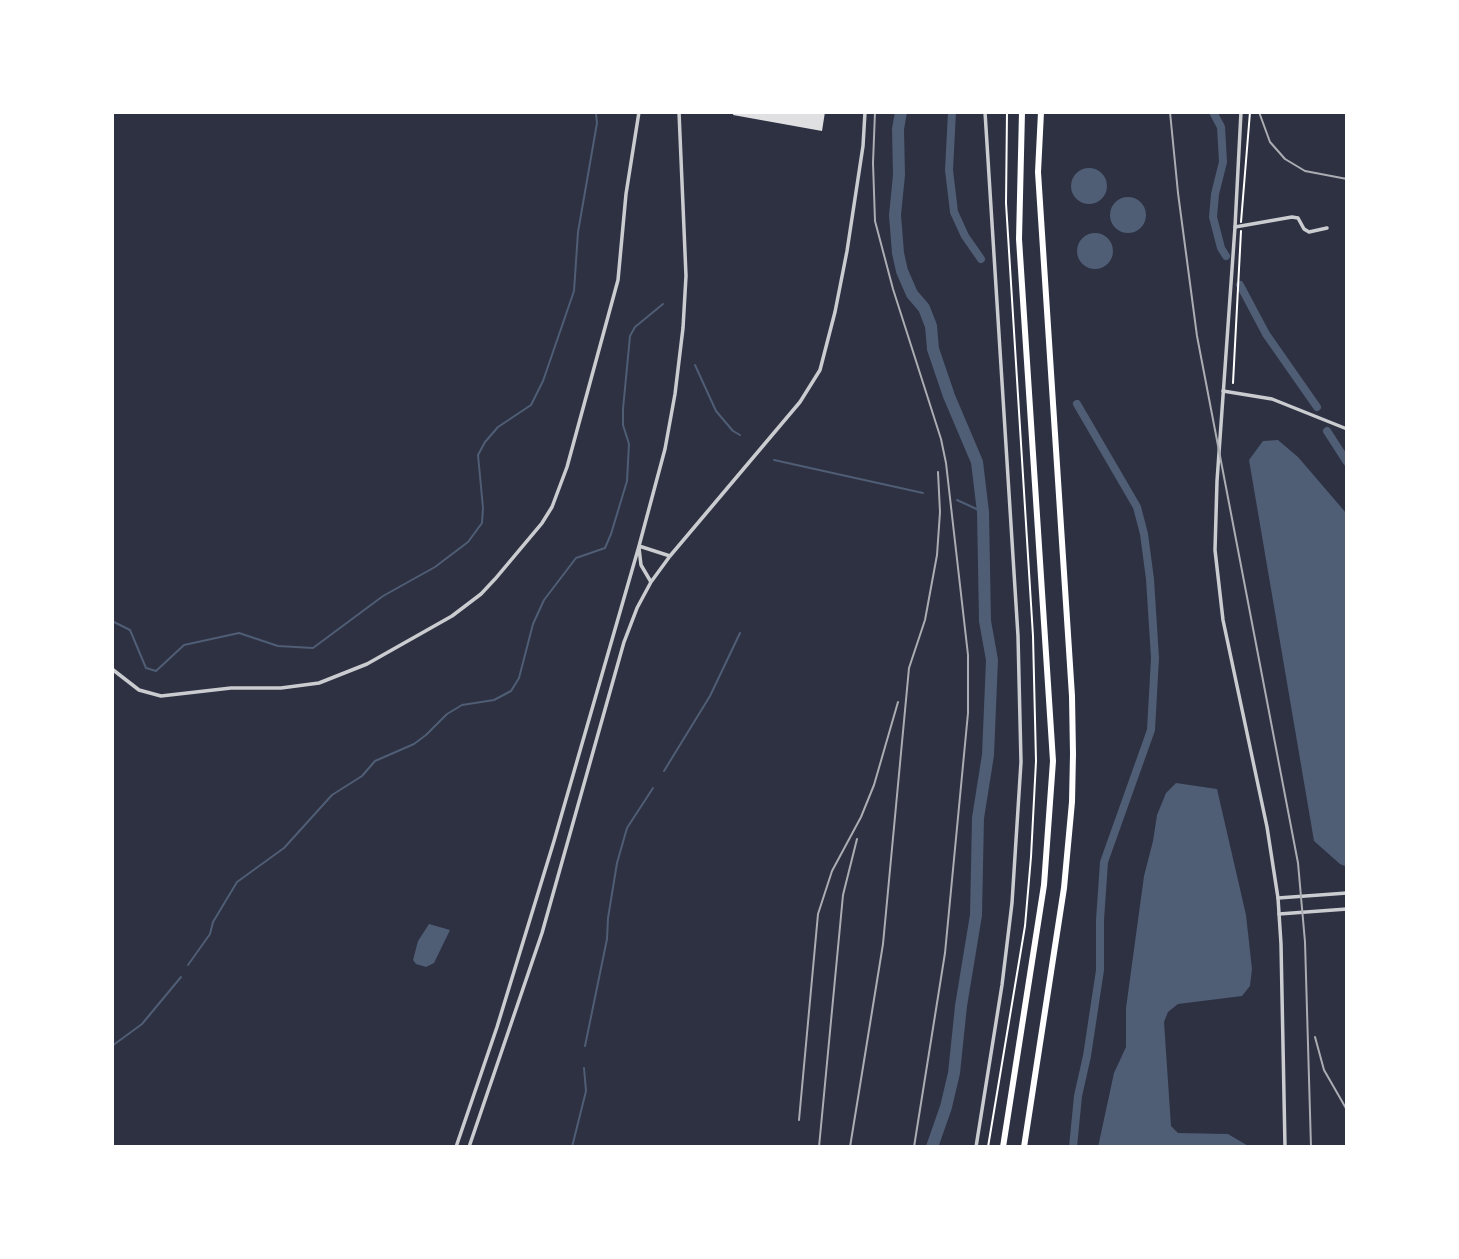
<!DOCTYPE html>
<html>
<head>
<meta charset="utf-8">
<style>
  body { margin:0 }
  #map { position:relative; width:1459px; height:1259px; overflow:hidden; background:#2d3142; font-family:Quicksand,sans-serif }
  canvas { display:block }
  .frame { position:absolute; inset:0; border:114px solid #fff; pointer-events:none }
</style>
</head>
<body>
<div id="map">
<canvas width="1459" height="1259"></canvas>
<div class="frame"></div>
</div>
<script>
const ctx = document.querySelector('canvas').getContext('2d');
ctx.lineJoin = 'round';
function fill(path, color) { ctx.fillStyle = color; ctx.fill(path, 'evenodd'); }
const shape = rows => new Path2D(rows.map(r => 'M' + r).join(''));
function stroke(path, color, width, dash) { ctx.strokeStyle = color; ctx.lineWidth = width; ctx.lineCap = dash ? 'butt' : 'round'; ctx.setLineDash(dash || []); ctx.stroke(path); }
fill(shape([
  '1071 186a18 18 0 1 1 36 0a18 18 0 1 1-36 0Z',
  '1110 215a18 18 0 1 1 36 0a18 18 0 1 1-36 0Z',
  '1077 251a18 18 0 1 1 36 0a18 18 0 1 1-36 0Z',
  [1278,440,1298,457,1347,514,1347,867,1340,864,1314,841,1249,460,1263,441],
  [1176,783,1217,789,1246,915,1252,969,1250,986,1242,996,1178,1004,1168,1012,1164,1022,1171,1126,1178,1133,1228,1134,1250,1147,1098,1147,1114,1073,1126,1047,1126,1008,1144,876,1153,841,1157,815,1166,793],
  [429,924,450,930,434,963,426,967,416,964,413,960,418,941]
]), '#4f5d75');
stroke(shape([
  [695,365,716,411,733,431,740,435],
  [774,460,923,493],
  [957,500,983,512],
  [112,621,130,630,146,668,156,671,184,645,239,633,278,646,313,648,383,596,435,567,468,542,482,523,483,508,478,455,485,442,498,427,531,405,543,381,574,291,578,232,597,123,596,113],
  [664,771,710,696,740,633],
  [188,965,210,934,213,922,237,882,284,848,332,795,362,776,375,761,414,744,426,735,447,714,462,705,494,700,511,691,519,678,533,624,544,600,576,558,605,548,611,534,627,481,629,444,623,425,623,409,630,336,635,327,663,304],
  [112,1046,142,1024,181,977],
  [585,1046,607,939,608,918,617,863,627,828,653,788],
  [572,1147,586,1091,584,1068]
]), '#4f5d75', 2);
stroke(shape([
  [952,112,949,170,954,212,965,236,981,259],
  [1213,112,1221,127,1223,162,1215,194,1213,217,1221,248,1226,256],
  [1240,285,1266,334,1317,407],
  [1327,431,1347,462],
  [1073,1147,1078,1096,1087,1056,1100,970,1100,920,1104,862,1151,730,1155,658,1150,579,1144,534,1137,507,1077,404]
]), '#4f5d75', 8);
stroke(shape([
  [901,112,898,129,899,175,895,215,898,253,902,271,912,294,924,308,931,326,933,349,949,396,977,462,983,512,985,621,992,660,988,755,978,818,976,915,961,1006,954,1073,946,1107,932,1147]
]), '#4f5d75', 12);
fill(shape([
  [734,112,825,112,822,131,733,115]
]), '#e0e0e3');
stroke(shape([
  [1241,222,1250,112],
  [1233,383,1241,231],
  [988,1147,1025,926,1031,857,1036,761,1033,636,1006,203,1007,112]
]), '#fff', 2);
stroke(shape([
  [1235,227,1292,217,1298,218,1304,229,1309,232,1327,228],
  [1223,391,1272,399,1347,429],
  [639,548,641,565,651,582],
  [670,556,639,546,665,449,675,394,683,328,686,276,679,112],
  [1278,898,1347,893],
  [1279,914,1347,909],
  [456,1147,497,1027,554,841,639,546],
  [469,1147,542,933,624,642,637,608,651,582,670,556,800,402,820,370,835,312,847,251,863,146,865,112],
  [976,1147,1002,985,1012,903,1021,762,1018,636,985,112]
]), '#caccd0', 3.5);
stroke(shape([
  [1241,112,1235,227,1217,481,1215,550,1223,620,1267,827,1278,898,1281,944,1285,1147],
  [112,669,139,690,161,696,231,688,281,688,319,683,367,664,452,616,481,594,495,579,542,523,552,507,567,467,618,280,626,194,639,112]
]), '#caccd0', 3.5);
stroke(shape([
  [1003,1147,1044,885,1053,761,1019,239,1022,112],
  [1024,1147,1064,888,1072,802,1073,754,1072,696,1038,172,1041,112]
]), '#fff', 6);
stroke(shape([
  [875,112,873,163,875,221,893,289,941,439,946,463,968,655,968,713,945,953,914,1147],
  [1170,112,1178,193,1197,336,1298,863,1305,942,1311,1147],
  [1259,112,1270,142,1285,159,1305,171,1347,179],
  [1315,1037,1324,1070,1347,1110],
  [799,1120,818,914,832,871,861,817,874,785,898,702],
  [819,1147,843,895,857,839],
  [850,1147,883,944,909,668,925,620,937,555,940,512,938,472]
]), '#abadb3', 2);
</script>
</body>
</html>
